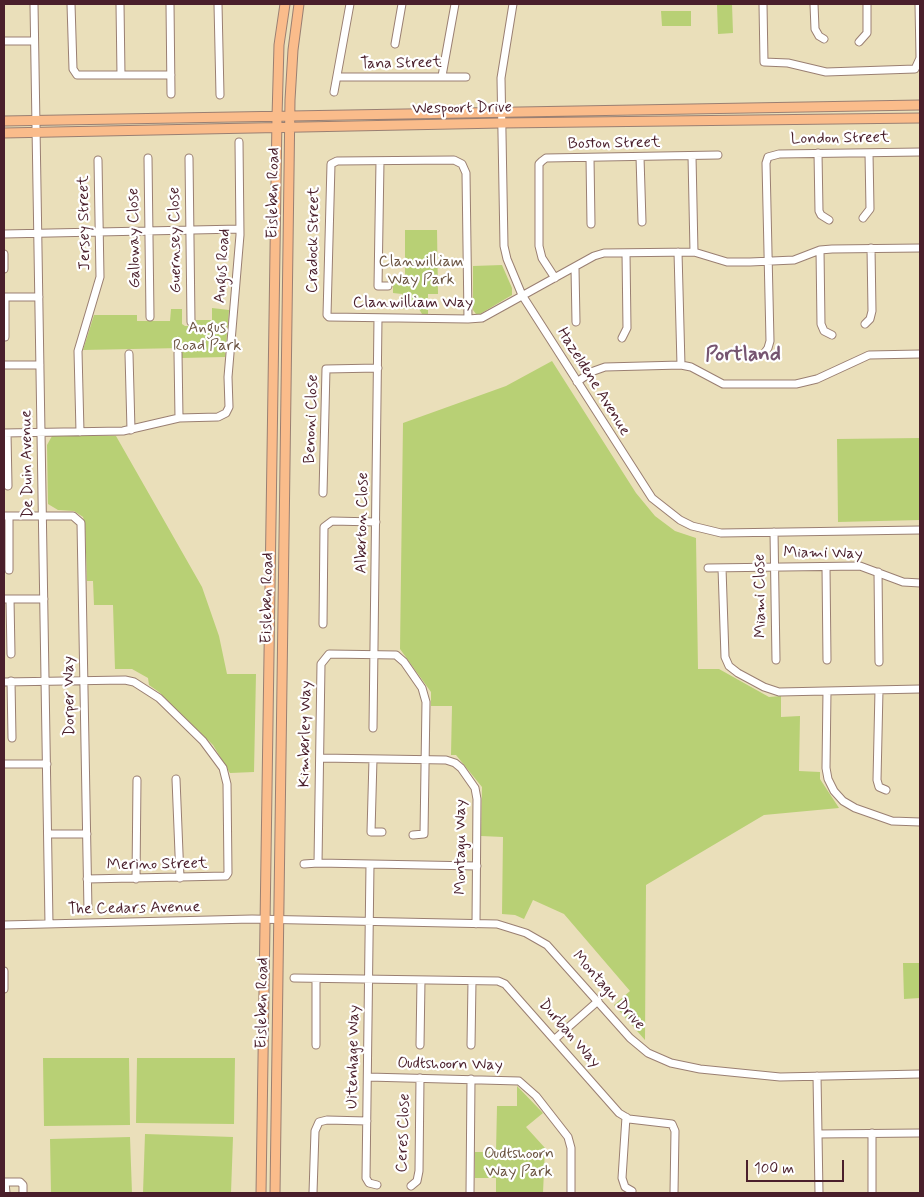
<!DOCTYPE html>
<html>
<head>
<meta charset="utf-8">
<style>
  body { margin:0 }
  #map { position:relative; width:924px; height:1197px; overflow:hidden; background:#eadfba; font-family:Mynerve,sans-serif }
  canvas { display:block }
  .frame { position:absolute; inset:0; border:5px solid #4a1f2b; pointer-events:none }
  .scale { position:absolute; left:746px; top:1160px; width:98px; height:22px; box-sizing:border-box; border:2px solid #4a1f2b; border-top:0; padding-left:6px; font-size:15px; line-height:18px; white-space:nowrap; color:#4a1f2b; -webkit-text-stroke:4px #fff; paint-order:stroke }
</style>
</head>
<body>
<div id="map">
<canvas width="924" height="1197"></canvas>
<div class="frame"></div>
<div class="scale">100 m</div>
</div>
<script>
const ctx = document.querySelector('canvas').getContext('2d');
ctx.lineJoin = 'round';
function fill(path, color) { ctx.fillStyle = color; ctx.fill(path, 'evenodd'); }
const shape = rows => new Path2D(rows.map(r => 'M' + r).join(''));
function stroke(path, color, width, dash) { ctx.strokeStyle = color; ctx.lineWidth = width; ctx.lineCap = dash ? 'butt' : 'round'; ctx.setLineDash(dash || []); ctx.stroke(path); }
function write(font, color, halo, rows, align = 'center') {
  ctx.font = font + ' Mynerve,sans-serif'; ctx.lineWidth = 4.5; ctx.setLineDash([]); ctx.textBaseline = 'middle'; ctx.strokeStyle = halo; ctx.fillStyle = color; for (const [text, x, y, turn = 0] of rows) {
    ctx.save(); ctx.translate(x, y); ctx.rotate((+turn || 0) * Math.PI / 180); ctx.textAlign = isNaN(turn) ? turn : align; if (halo) ctx.strokeText(text, 0, 0); ctx.fillText(text, 0, 0); ctx.restore();
  }
}
fill(shape([
  [717,4,732,4,733,33,718,34],
  [661,11,691,11,691,26,662,26],
  [405,230,437,230,438,294,428,294,428,314,422,314,419,309,402,309,402,294,393,293,393,277,405,277],
  [502,265,512,288,512,295,480,314,476,314,473,310,473,266],
  [212,308,229,310,225,357,182,358,181,348,83,350,94,315,137,315,137,321,170,321,171,309,182,309,182,324,185,326,193,326,196,320,212,320],
  [552,361,636,493,655,516,675,531,696,538,698,669,719,669,769,697,781,696,781,717,800,716,799,771,820,772,820,779,839,808,764,815,646,885,645,1040,614,1005,630,991,564,914,533,900,524,919,515,915,502,914,503,837,481,836,482,787,456,755,451,755,452,706,431,706,431,692,400,649,403,423,506,386],
  [52,436,116,436,202,587,219,636,227,674,256,674,254,772,230,773,213,745,159,692,149,685,148,678,132,669,115,669,113,605,94,605,93,581,87,581,85,524,83,517,74,511,58,510,48,504,47,445],
  [920,438,920,520,838,522,837,439],
  [903,963,920,963,920,998,904,999],
  [43,1058,129,1058,130,1125,44,1126],
  [137,1058,235,1058,234,1124,136,1123],
  [517,1086,543,1113,526,1127,545,1148,543,1193,496,1193,496,1178,475,1178,475,1152,496,1152,497,1106,517,1106],
  [145,1134,233,1137,231,1193,143,1193],
  [130,1137,132,1193,51,1193,50,1139]
]), '#b8d075');
const minor = shape([
  [34,4,49,924],
  [71,4,73,69,77,75,171,75],
  [120,4,121,75],
  [170,4,171,94],
  [218,4,220,95],
  [513,4,501,78,504,246,507,259,522,295,652,498,680,520,692,526,721,533,920,530],
  [763,4,764,62,788,63,826,72,915,69,920,58,919,4],
  [814,4,815,29,819,36,824,39],
  [4,41,34,41],
  [859,42,867,33,867,4],
  [395,44,402,4],
  [442,76,455,4],
  [337,77,466,77],
  [334,92,350,4],
  [818,153,819,211,821,215,829,220],
  [692,156,694,252],
  [640,157,642,222],
  [148,158,150,317],
  [189,158,191,322],
  [590,158,591,224],
  [380,161,378,286,388,286],
  [863,218,870,209,869,153],
  [4,234,240,229],
  [820,250,821,324,824,331,832,335],
  [678,252,681,365],
  [4,254,4,269],
  [575,268,576,322],
  [555,278,542,258,539,246,539,164,542,161,546,158,718,155],
  [4,297,39,297],
  [468,319,466,173,462,164,454,160,337,161,331,164,327,315,329,317,468,319,482,318,594,256,604,253,694,252,727,262,750,262,794,260,820,250,832,249,920,248],
  [865,324,870,319,872,311,871,248],
  [5,337,5,297],
  [622,338,627,328,626,253],
  [178,353,179,418],
  [129,354,131,430],
  [763,355,768,348,770,341,766,163,768,157,779,154,920,152],
  [4,365,40,365],
  [577,382,591,372,605,367,681,365,691,367,723,384,796,384,817,379,869,355,920,354],
  [80,432,78,351,100,277,98,160],
  [4,433,123,431,179,418,218,417,226,413,229,407,228,377,240,235,239,142],
  [7,433,8,486],
  [323,493,326,369,378,368],
  [4,516,73,516,81,523,88,911],
  [774,532,776,660],
  [826,567,827,660],
  [708,568,860,566,903,582,920,583],
  [722,568,725,657,729,666,738,673,764,687,779,692,920,689],
  [9,570,9,516],
  [878,572,879,662],
  [4,599,44,599],
  [10,599,11,654],
  [323,624,324,527,332,521,376,522],
  [11,681,12,738],
  [4,682,125,680,134,682,159,698,203,741,223,768,227,784,228,873,226,876,87,879],
  [879,690,877,780,879,787,886,790],
  [827,691,826,768,828,779,834,791,843,801,855,808,892,821,920,822],
  [373,728,378,318],
  [320,758,446,760,455,763,461,768,475,788,477,799,476,924],
  [373,759,371,832,382,832],
  [4,764,47,764],
  [176,779,180,878],
  [48,834,87,834],
  [413,835,424,834,426,702,422,688,404,662,396,655,329,654,321,664,318,863,477,866],
  [304,864,318,863],
  [370,864,366,1178,369,1183,377,1185],
  [136,879,137,780],
  [4,925,252,919,497,924,526,933,547,945,630,1038,648,1053,671,1063,700,1069,780,1077,920,1074],
  [4,971,4,989],
  [294,978,498,981,505,984,619,1113,629,1119,672,1124,675,1131,674,1193],
  [555,1039,598,1001],
  [316,1045,316,979],
  [420,1045,421,980],
  [471,1045,472,981],
  [817,1076,819,1193],
  [368,1077,519,1081,536,1096,568,1137,571,1148,571,1193],
  [626,1117,622,1178,625,1187,632,1191],
  [872,1133,872,1193],
  [818,1134,920,1133],
  [4,1182,20,1182,23,1185,23,1193],
  [5,1182,6,1193],
  [411,1186,417,1181,419,1171,420,1078],
  [313,1193,315,1131,319,1122,327,1120,367,1121],
  [470,1193,471,1079]
]);
const major = shape([
  [4,121,920,105],
  [4,133,502,123,920,118],
  [261,1193,277,117,279,45,285,4],
  [275,1193,290,100,293,50,299,4]
]);
stroke(minor, '#9a7f72', 9);
stroke(major, '#9a7f72', 11);
stroke(minor, '#fff', 7);
stroke(major, '#fabc8b', 9);
write('16px', '#4a1f2b', '#fff', [
  ["Tana Street",401,64,-1],
  ["Wespoort Drive",462,109,-1],
  ["London Street",840,139,-1],
  ["Boston Street",614,144,-1],
  ["Eisleben Road",274,193,-89],
  ["Jersey Street",85,223,-91],
  ["Galloway Close",135,238,-91],
  ["Guernsey Close",176,240,-91],
  ["Cradock Street",314,240,-89],
  ["Angus Road",223,266,-86],
  ["Clanwilliam Way",413,304],
  ["Hazeldene Avenue",593,382,58],
  ["Benoni Close",312,419,-88],
  ["De Duin Avenue",28,464,-91],
  ["Alberton Close",363,523,-89],
  ["Miami Way",823,554,1],
  ["Miami Close",761,596,-91],
  ["Eisleben Road",268,598,-89],
  ["Dorper Way",70,696,-91],
  ["Kimberley Way",306,734,-89],
  ["Montagu Way",462,847,-90],
  ["Merino Street",157,865,-1],
  ["The Cedars Avenue",134,909,-1],
  ["Montagu Drive",608,991,48],
  ["Eisleben Road",263,1003,-89],
  ["Durban Way",569,1034,49],
  ["Uitenhage Way",354,1057,-89],
  ["Oudtshoorn Way",450,1065,1],
  ["Ceres Close",404,1133,-88]
]);
write('16px', '#6b5441', '#fff', [
  ["Clanwilliam",421,263],
  ["Way Park",421,281],
  ["Angus",207,329],
  ["Road Park",207,347],
  ["Oudtshoorn",519,1155],
  ["Way Park",519,1173]
]);
write('bold 21px', '#765571', '#fff', [
  ["Portland",743,356]
]);
</script>
</body>
</html>
